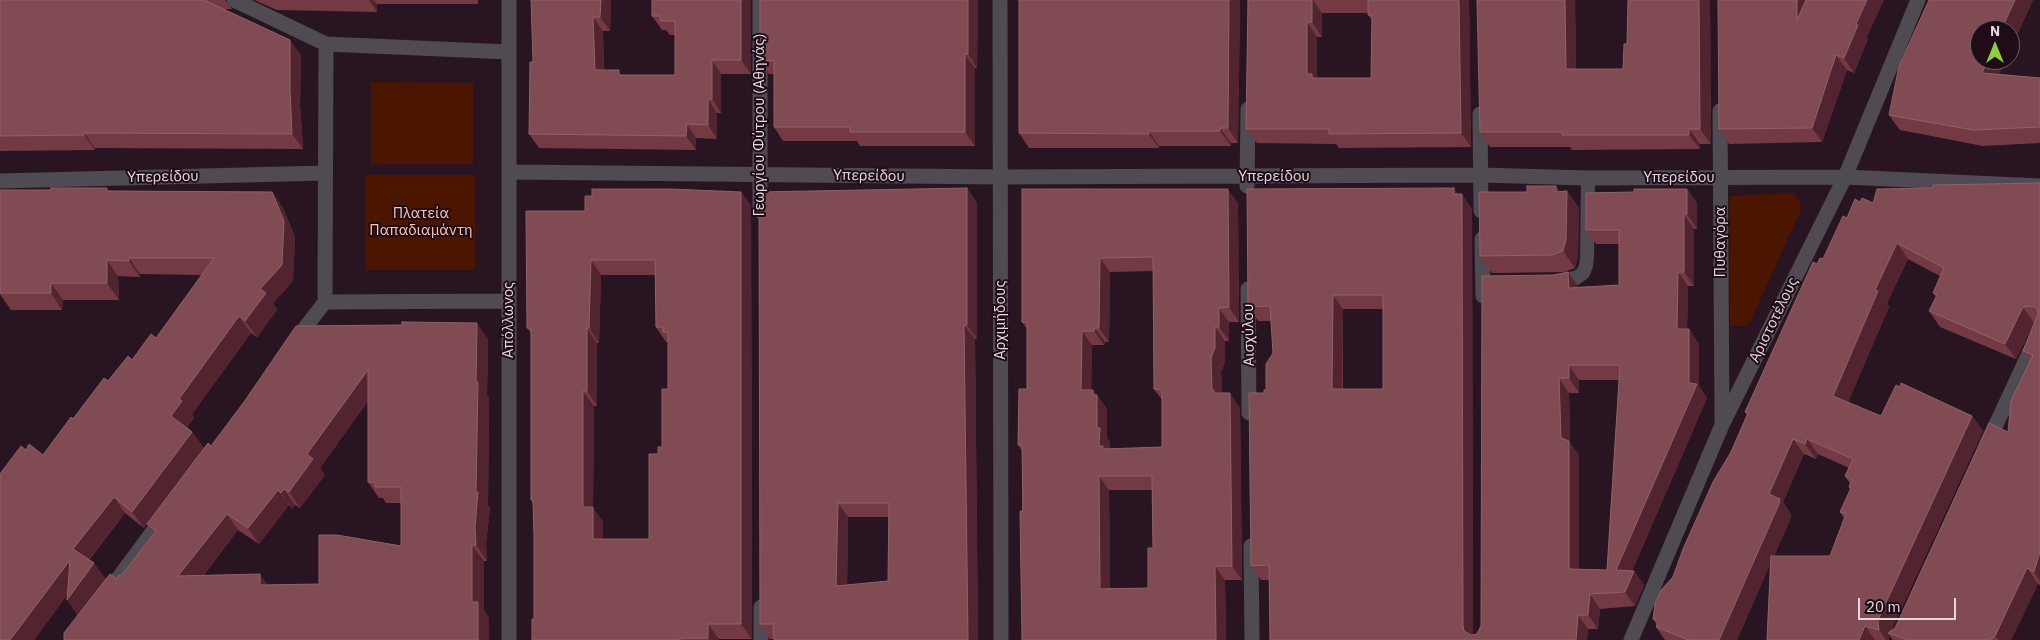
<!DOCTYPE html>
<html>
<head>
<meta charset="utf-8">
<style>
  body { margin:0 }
  #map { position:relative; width:2040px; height:640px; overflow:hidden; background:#281521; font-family:"IBM Plex Sans",sans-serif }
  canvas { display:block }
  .north { position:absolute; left:1970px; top:20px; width:50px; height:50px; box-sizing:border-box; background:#1e0c17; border:1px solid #6e5e67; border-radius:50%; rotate:0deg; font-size:14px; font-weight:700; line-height:20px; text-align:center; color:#e5d8df }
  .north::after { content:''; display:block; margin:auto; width:18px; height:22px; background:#8ecd42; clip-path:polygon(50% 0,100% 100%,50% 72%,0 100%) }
  .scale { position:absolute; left:1858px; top:598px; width:98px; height:22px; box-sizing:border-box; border:2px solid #e5d8df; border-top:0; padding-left:6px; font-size:15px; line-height:18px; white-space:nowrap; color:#e5d8df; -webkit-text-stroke:4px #1e0c17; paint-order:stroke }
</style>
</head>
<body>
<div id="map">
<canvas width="2040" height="640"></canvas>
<div class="north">N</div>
<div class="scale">20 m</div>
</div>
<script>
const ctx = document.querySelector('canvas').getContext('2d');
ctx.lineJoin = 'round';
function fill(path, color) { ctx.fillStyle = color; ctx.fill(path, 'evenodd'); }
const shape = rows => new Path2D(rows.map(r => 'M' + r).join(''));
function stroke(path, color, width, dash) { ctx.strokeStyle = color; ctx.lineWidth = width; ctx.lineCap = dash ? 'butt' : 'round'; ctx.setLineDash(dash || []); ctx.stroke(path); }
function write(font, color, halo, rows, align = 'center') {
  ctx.font = font + ' "IBM Plex Sans",sans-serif'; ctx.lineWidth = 4; ctx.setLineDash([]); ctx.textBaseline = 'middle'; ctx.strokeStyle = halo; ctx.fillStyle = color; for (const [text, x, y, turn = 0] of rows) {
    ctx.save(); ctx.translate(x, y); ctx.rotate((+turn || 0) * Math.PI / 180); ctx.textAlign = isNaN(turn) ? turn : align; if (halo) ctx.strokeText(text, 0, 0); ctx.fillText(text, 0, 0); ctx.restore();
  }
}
fill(shape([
  [371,82,473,83,473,164,371,164],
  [366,175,475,175,475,270,366,270],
  [1795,193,1802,208,1748,326,1730,326,1730,196]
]), '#4b1500');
stroke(shape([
  [1556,281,1576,278,1583,273,1586,266,1587,257,1588,178]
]), '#504a53', 14);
stroke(shape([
  [234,0,326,44,509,52],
  [509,0,509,640],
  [760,0,760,211],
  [1720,111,1722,421],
  [1480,114,1481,211],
  [509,172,1000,177,1480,175,1588,178,1845,177,2040,186],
  [0,181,325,173],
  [1247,186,1248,109],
  [1482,239,1483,296],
  [1248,289,1249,413],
  [325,302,326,44],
  [325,302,509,301],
  [294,342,325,302],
  [1987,444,2040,330],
  [1251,546,1252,640],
  [109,591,165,515],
  [761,607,761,640],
  [1631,640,1722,425,1845,177,1918,0]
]), '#504a53', 15);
stroke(shape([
  [1000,0,1001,640]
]), '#504a53', 15);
fill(shape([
  [0,0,225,0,232,9,224,9,301,55,300,105,303,149,95,148,95,150,0,151],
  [254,0,478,0,478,4,377,4,377,12,277,10],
  [611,0,610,31,603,31,604,70,622,75,675,75,675,35,670,35,666,30,662,30,652,16,652,0,751,0,751,74,721,74,721,113,717,113,717,139,696,138,696,150,539,148,529,134,533,62],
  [978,0,977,68,975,68,975,146,860,146,857,141,783,141,774,127,774,74,769,74,760,60],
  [1019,0,1240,0,1238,143,1231,143,1231,146,1159,146,1159,148,1029,148,1019,133],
  [1248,0,1469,0,1471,147,1339,148,1336,144,1257,143,1246,129],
  [1322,13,1368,13,1368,15,1372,20,1371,78,1317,78,1317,37,1322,37],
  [1575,0,1576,69,1623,69,1627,44,1710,0,1711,144,1700,144,1700,149,1572,150,1570,147,1490,147,1480,132],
  [2033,0,2010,50,2010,30,1980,60,2006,60,1999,74,2040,78,2040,143,1983,146,1900,130,1889,115],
  [1867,37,1868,39,1854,73,1847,70,1822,142,1729,144,1719,129],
  [2040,183,2040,585,2038,584,2011,640,1893,640,1889,635,1889,640,1767,640,1770,564,1737,640,1665,640,1656,627,1657,625,1653,619,1673,577,1731,452,1747,415,1745,412,1817,264,1823,259,1847,218,1860,202,1873,203,1933,188],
  [1908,259,1940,276,1933,293,1936,297,1929,311,1940,327,2016,359,2034,323,2023,351,2030,361,2008,432,1895,628,1891,631,1983,431,1972,416,1881,416,1848,402,1889,307,1887,303],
  [1804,454,1816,459,1818,454,1849,468,1845,476,1850,484,1849,487,1850,489,1840,512,1844,518,1830,556,1774,556,1790,520,1791,514,1783,502],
  [1556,186,1559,191,1567,191,1579,208,1578,257,1575,268,1564,272,1492,273,1480,256,1527,192],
  [967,188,977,203,977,339,975,339,978,640,770,639,760,624],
  [848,517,889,517,888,581,847,585],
  [1022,189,1238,203,1239,322,1229,322,1229,341,1225,341,1225,362,1221,372,1222,393,1240,408,1242,580,1225,580,1226,640,1022,640,1022,451,1018,445,1027,389,1027,329,1022,322],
  [1153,271,1154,389,1162,400,1162,447,1110,449,1110,443,1107,438,1107,409,1097,395,1091,390,1092,345,1104,345,1105,342,1109,342,1110,272],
  [1109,490,1152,490,1153,548,1148,588,1110,588],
  [1687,189,1697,203,1697,229,1694,229,1694,286,1688,286,1687,329,1689,329,1699,344,1699,386,1707,398,1632,571,1634,571,1644,585,1635,606,1600,609,1598,629,1588,629,1587,640,1270,640,1269,580,1261,580,1251,566,1264,393,1266,390,1273,353,1271,321,1258,321,1248,307,1458,194,1472,209,1473,635,1477,634,1481,626,1555,275,1568,272,1578,287,1619,285,1619,244,1596,244,1586,230,1634,192],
  [1343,309,1383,309,1383,389,1343,389],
  [1579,380,1619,380,1607,570,1579,569,1579,455,1570,443,1569,393,1579,393],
  [0,190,272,192,283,208,295,237,293,281,273,303,277,310,257,337,251,333,192,414,194,418,187,427,192,432,204,448,144,528,125,513,89,560,106,579,117,579,121,576,154,533,147,524,211,446,488,339,487,395,489,398,488,505,490,508,486,543,487,561,484,561,484,610,489,618,489,640,78,616,67,595,34,640,0,640,26,450,43,455,73,419,108,381,156,338,202,275,140,274,140,277,118,276,119,300,63,300,62,310,11,310,0,294],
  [368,401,368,482,379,498,383,498,386,503,401,503,401,546,319,584,268,585,203,576,238,530,259,544,289,505,292,509,295,505,300,508,325,475,320,468],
  [741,192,751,206,752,639,719,639,719,640,532,640,534,619,534,535,533,504,531,500,531,333,527,328,585,211],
  [601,275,655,275,656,327,666,342,668,342,668,389,662,447,658,454,649,539,603,539,603,522,593,508,594,406,597,406,597,343,599,343]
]), '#743a44');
fill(shape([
  [369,0,374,0,377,4,377,12],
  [601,0,611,0,610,31,600,17],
  [741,0,751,0,751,74,741,60],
  [968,0,978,0,977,68,968,54],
  [1229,0,1240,0,1238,143,1228,128],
  [1312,0,1313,0,1322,13,1322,37,1312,22],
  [1459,0,1469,0,1471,147,1461,133],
  [1565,0,1575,0,1576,84,1566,69],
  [1699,0,1710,0,1711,144,1700,129],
  [1797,0,1807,0,1797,20],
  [1867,0,1884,0,1867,37,1868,39,1854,73,1844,58,1856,24],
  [2015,0,2033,0,2010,50,2010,30,2001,30],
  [593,17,603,31,604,84,595,70],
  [1307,22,1317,37,1317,82,1307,74],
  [290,40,301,55,300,105,303,149,292,134,290,89],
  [965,54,975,68,975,146,965,132],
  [1836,55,1847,70,1822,142,1812,128],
  [712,60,721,74,721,113,712,99],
  [1988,60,2006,60,1993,88,1982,73],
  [708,99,717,113,717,139,708,125],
  [687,124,696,138,696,150,686,136],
  [1220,128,1231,143,1231,146,1220,131],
  [1689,129,1700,144,1700,149,1689,135],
  [1149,131,1159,146,1159,148,1149,134],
  [84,133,95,148,95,150,84,135],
  [1556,186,1567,202,1567,191,1579,208,1578,257,1575,268,1563,251],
  [967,188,977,203,977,339,967,325],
  [1454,188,1462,200,1462,194,1472,209,1473,640,1464,631,1463,626],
  [1228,189,1238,203,1239,322,1229,307],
  [1687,189,1697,203,1697,229,1687,214],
  [272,192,283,208,295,237,293,281,273,303,277,310,257,337,245,321,260,289],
  [741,192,751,206,752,639,741,624],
  [1684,214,1694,229,1694,286,1684,272],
  [1897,243,1908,259,1887,303,1889,307,1844,412,1833,396,1875,290],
  [129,258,140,274,140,277,129,261],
  [1100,258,1110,272,1109,342,1099,328],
  [107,260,118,276,119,300,107,283],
  [591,260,601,275,599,343,589,328],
  [1568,272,1578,286,1579,302,1569,288],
  [1678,272,1688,286,1687,344,1677,329],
  [51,283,63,300,62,310,51,293],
  [1333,295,1343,309,1342,403,1332,389],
  [2023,307,2034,323,2016,359,2005,344],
  [1219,308,1229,322,1229,341,1219,327],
  [239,316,251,333,192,414,194,418,183,432,171,416,179,399],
  [477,323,488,339,487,395,489,398,488,505,490,508,486,543,487,561,476,545,475,527,476,492,476,382],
  [964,325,975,339,978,640,968,640],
  [1215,327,1225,341,1225,362,1221,372,1222,401,1224,408,1212,390,1211,358],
  [587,328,597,343,597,406,587,391],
  [1095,328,1105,342,1104,345,1094,331],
  [1689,329,1699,344,1699,386,1707,398,1626,585,1616,570,1689,383],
  [1082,331,1092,345,1091,404,1081,390],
  [1569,365,1579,380,1579,393,1569,378],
  [368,370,379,386,320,468,325,475,300,508,289,492,307,454],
  [1559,378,1569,393,1570,443,1579,455,1579,583,1569,569,1561,438],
  [1093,390,1107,409,1107,438,1110,443,1110,455,1099,446],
  [583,391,594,406,593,508,603,522,603,554,593,539,583,507],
  [1230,393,1240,408,1242,580,1232,566],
  [1972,416,1983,431,1890,634,1888,633,1889,635,1889,640,1886,640,1879,630,1878,620],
  [192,432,204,448,144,528,132,512],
  [1793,439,1804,454,1783,502,1791,514,1790,520,1737,640,1719,640,1769,494],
  [1807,439,1818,454,1816,459,1805,444],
  [1099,476,1109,490,1110,603,1100,589],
  [284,489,295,505,292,509,281,493],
  [278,490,289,505,259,544,248,528],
  [114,497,125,513,84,565,73,549],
  [838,503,848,517,847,601,836,586],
  [227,514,238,530,190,592,178,576],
  [472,545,484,561,484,610,489,618,489,640,478,640,472,602],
  [2040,552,2040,581,2034,572],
  [70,560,81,576,34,640,10,640],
  [94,563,106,579,78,616,67,600],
  [1215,566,1225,580,1226,640,1216,640],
  [2027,568,2038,584,2011,640,1998,640,1995,636],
  [1634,571,1644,585,1635,606,1625,592],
  [260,574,271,590,260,585],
  [1590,594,1600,609,1598,629,1588,615],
  [1578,615,1588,629,1587,640,1576,640],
  [708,624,719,639,719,640,710,640,708,638],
  [1865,626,1875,640,1859,640]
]), '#51242f');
const building = shape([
  [0,0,204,0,290,40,290,89,292,134,84,133,84,135,0,136,0,0],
  [531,0,601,0,600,17,593,17,595,70,619,70,619,75,675,75,675,21,660,21,660,16,652,16,652,0,741,0,741,60,712,60,712,99,708,99,708,125,687,124,686,136,529,134,530,62,533,62,531,0],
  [760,0,968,0,968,54,965,54,965,132,850,132,850,127,774,127,774,61,760,60,760,0],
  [1019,0,1229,0,1228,128,1220,128,1220,131,1149,131,1149,134,1019,133,1019,0],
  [1248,0,1312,0,1312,22,1307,22,1307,74,1312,74,1312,78,1371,78,1372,15,1368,15,1368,0,1459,0,1461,133,1329,134,1329,129,1246,129,1248,0],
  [1477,0,1565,0,1566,69,1623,69,1624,44,1627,44,1628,0,1699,0,1700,129,1689,129,1689,135,1562,135,1562,132,1480,132,1477,0],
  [1718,0,1797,0,1797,20,1806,0,1867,0,1856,24,1858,25,1844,58,1836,55,1812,128,1719,129,1718,0],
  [1929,0,2015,0,2001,30,1980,30,1980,60,1988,60,1982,73,2040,78,2040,127,1973,130,1889,115,1899,66,1929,0],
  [2040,183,2040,552,2034,572,2027,568,1995,636,1989,640,1908,640,1888,633,1895,628,1989,423,2008,432,2011,401,2033,355,2023,351,2038,314,2037,309,2033,306,2023,307,2005,344,1929,311,1937,295,1933,293,1944,268,1897,243,1875,290,1878,291,1833,396,1881,416,1896,385,1900,387,1901,383,1972,416,1878,620,1879,630,1865,626,1859,640,1767,640,1771,556,1830,556,1846,514,1840,512,1851,488,1849,487,1852,480,1845,476,1853,459,1807,439,1805,444,1793,439,1769,494,1780,499,1779,504,1719,640,1689,640,1656,627,1658,622,1653,619,1655,603,1661,590,1673,577,1683,549,1713,482,1731,452,1748,413,1745,412,1813,262,1817,264,1820,258,1823,259,1843,216,1847,218,1855,199,1860,202,1862,198,1873,203,1877,189,1933,188,1933,185,2040,183],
  [1527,186,1556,186,1556,192,1567,191,1566,240,1563,251,1552,255,1480,256,1479,192,1527,192,1527,186],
  [51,188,107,188,107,191,272,192,284,221,282,265,260,289,266,293,245,321,239,316,179,399,182,401,171,416,192,432,132,512,114,497,73,549,94,563,67,600,70,560,10,640,0,640,0,474,21,446,26,450,29,444,43,455,71,417,73,419,104,378,108,381,128,356,132,360,151,334,156,338,214,258,129,258,129,261,107,260,107,283,51,283,51,293,0,293,0,190,51,190,51,188],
  [967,188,967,325,964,325,968,640,774,640,773,624,760,624,759,192,967,188],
  [838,503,889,503,888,581,836,586,838,503],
  [1454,188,1454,194,1462,194,1463,626,1464,631,1471,635,1477,634,1481,626,1482,276,1555,275,1568,272,1569,288,1619,285,1619,230,1586,230,1586,193,1634,192,1634,189,1687,189,1687,214,1684,214,1684,272,1678,272,1677,329,1689,329,1689,383,1697,384,1616,570,1634,571,1625,592,1590,594,1588,615,1578,615,1576,640,1270,640,1269,565,1251,566,1249,393,1264,393,1264,390,1266,390,1266,364,1273,353,1270,306,1248,307,1247,189,1454,188],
  [1333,295,1383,295,1383,389,1332,389,1333,295],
  [1569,365,1620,365,1607,570,1569,569,1569,441,1561,438,1559,378,1569,378,1569,365],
  [592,189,670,189,741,192,741,624,708,624,708,638,680,638,680,640,532,640,532,619,534,619,534,535,533,500,531,500,531,328,527,328,526,211,585,211,585,196,592,196,592,189],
  [591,260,655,260,656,327,663,327,663,332,668,332,668,389,662,389,662,447,658,447,658,454,649,454,649,539,593,539,593,507,583,507,583,391,587,391,587,328,589,328,591,260],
  [1022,189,1228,189,1229,307,1219,308,1219,327,1215,327,1215,348,1211,358,1212,390,1214,390,1214,393,1230,393,1232,566,1215,566,1216,640,1022,640,1020,511,1023,511,1022,445,1018,445,1019,389,1027,389,1027,322,1022,322,1022,189],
  [1153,257,1154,389,1162,390,1162,447,1103,449,1103,446,1099,446,1100,428,1097,428,1097,395,1093,395,1093,390,1081,390,1082,331,1094,331,1095,328,1099,328,1100,258,1153,257],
  [1099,476,1152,476,1153,548,1148,548,1148,588,1100,589,1099,476],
  [402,322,477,323,476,382,478,382,476,492,478,492,475,527,476,545,472,545,472,602,478,602,478,640,64,640,64,633,110,574,117,579,119,575,121,576,156,531,147,524,208,443,211,446,244,402,296,326,402,325,402,322],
  [368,370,368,482,375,482,375,487,401,487,401,546,337,535,319,535,319,584,260,585,260,574,178,576,227,514,248,528,278,490,281,493,284,489,289,492,313,459,307,454,368,370]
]);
fill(building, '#814b54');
stroke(building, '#90616a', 1);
write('15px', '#e5d8df', '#1e0c17', [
  ["Γεωργίου Φύτρου (Αθηνάς)",760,125,-90],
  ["Υπερείδου",869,176,1],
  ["Υπερείδου",163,177,-1],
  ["Υπερείδου",1274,177],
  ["Υπερείδου",1679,178],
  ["Πυθαγόρα",1721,242,-90],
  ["Απόλλωνος",509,320,-90],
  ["Αρχιμήδους",1001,320,-90],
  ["Αριστοτέλους",1774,320,-64],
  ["Αισχύλου",1249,335,-91]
]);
write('15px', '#fcc4af', '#1e0c17', [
  ["Πλατεία",421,214],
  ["Παπαδιαμάντη",421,231]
]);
</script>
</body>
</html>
